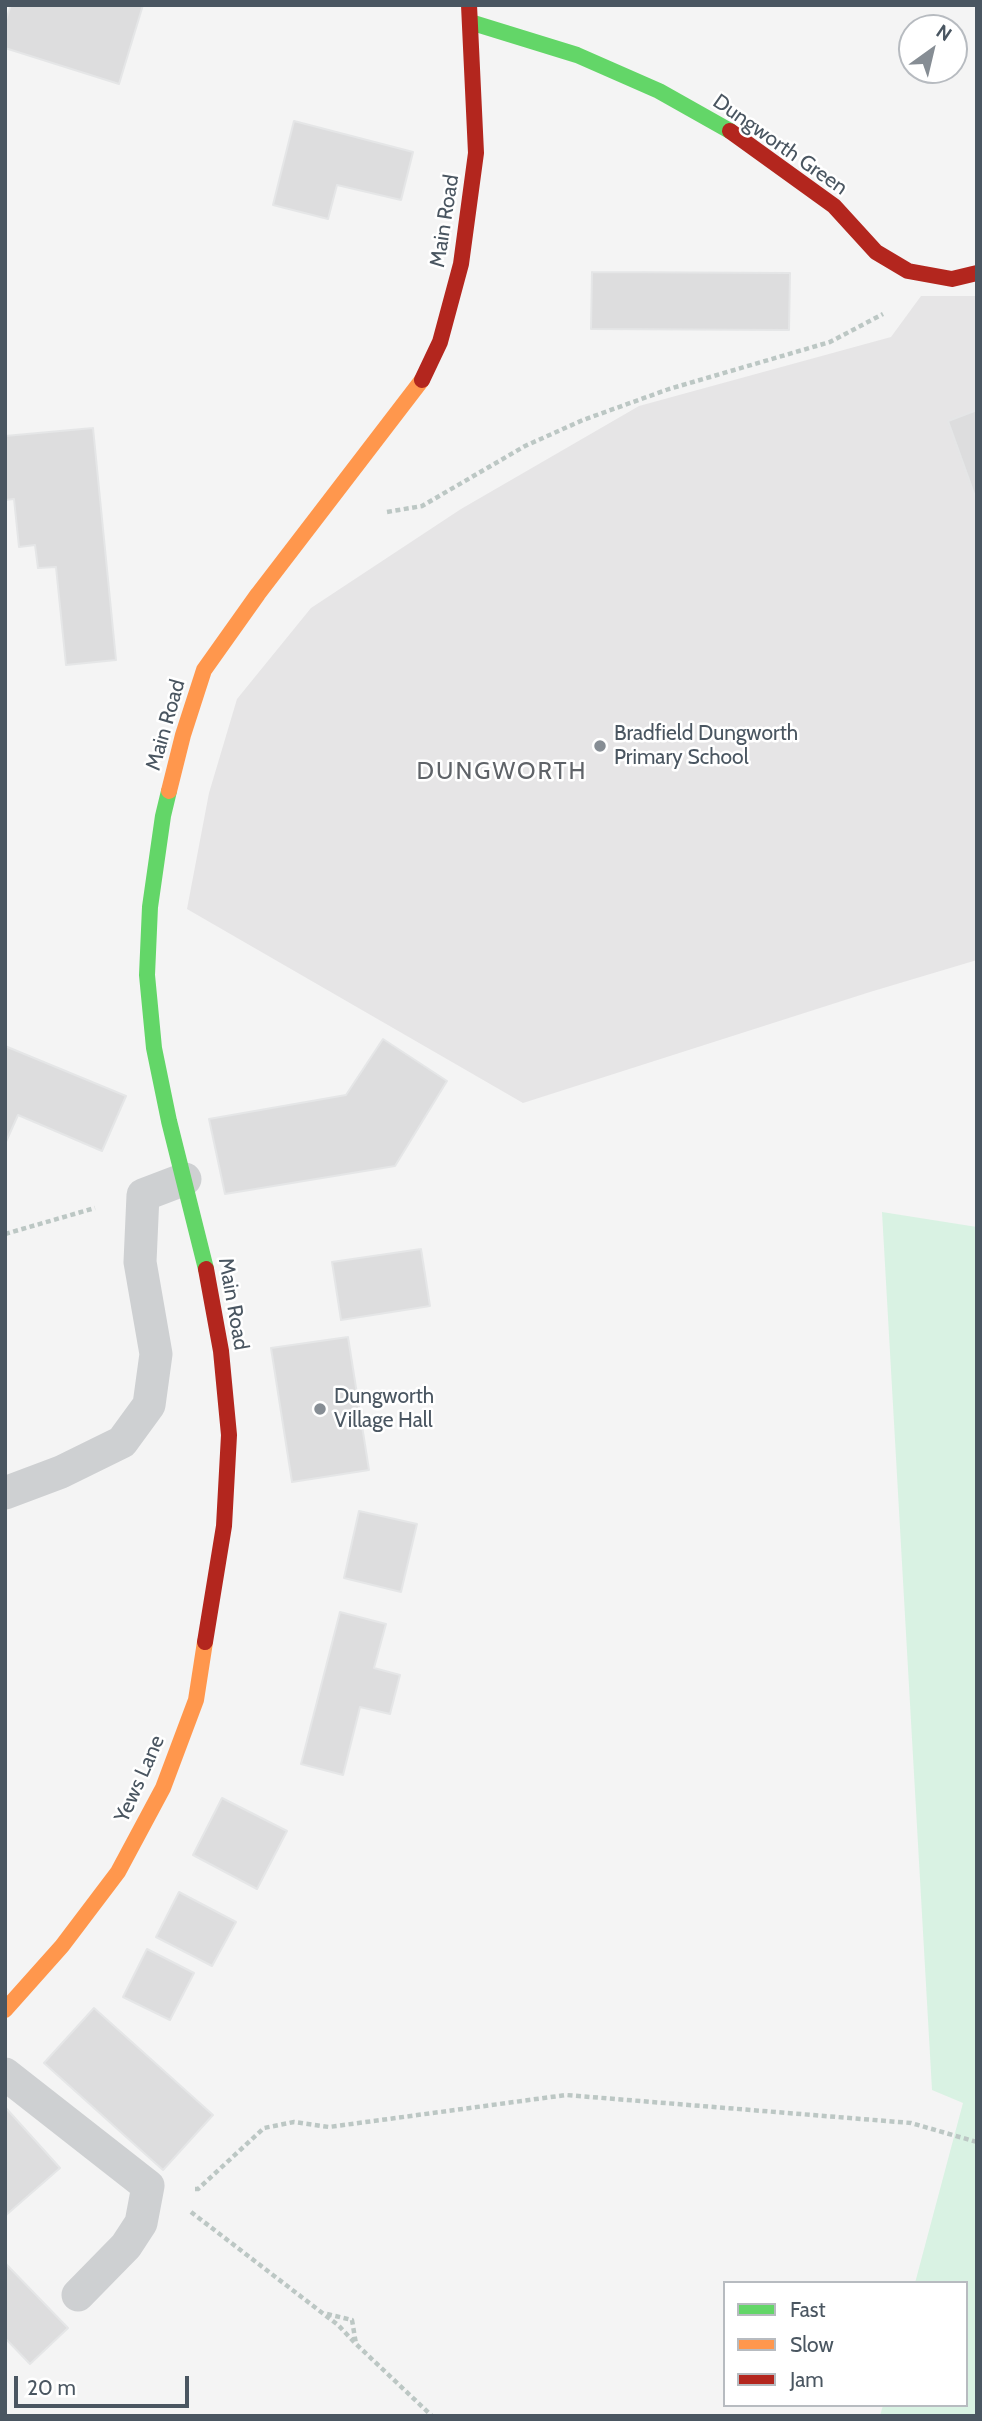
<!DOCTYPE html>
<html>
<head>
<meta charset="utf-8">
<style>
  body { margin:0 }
  #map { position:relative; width:982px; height:2421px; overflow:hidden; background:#f4f4f4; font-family:Cabin,sans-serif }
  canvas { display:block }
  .frame { position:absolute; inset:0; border:7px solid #4a5661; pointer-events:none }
  .legend { position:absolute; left:723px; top:2281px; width:245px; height:126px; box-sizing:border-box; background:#fff; border:2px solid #b7bbc0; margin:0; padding:9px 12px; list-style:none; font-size:21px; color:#4a5661 }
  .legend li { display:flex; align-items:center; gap:14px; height:35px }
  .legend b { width:35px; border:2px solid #b7bbc0 }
  .north { position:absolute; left:898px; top:14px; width:70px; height:70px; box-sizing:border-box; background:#fff; border:2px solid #b7bbc0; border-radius:50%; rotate:34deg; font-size:19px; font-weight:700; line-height:28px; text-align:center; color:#4a5661 }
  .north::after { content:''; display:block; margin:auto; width:24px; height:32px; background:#868d94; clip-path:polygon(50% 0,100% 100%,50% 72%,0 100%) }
  .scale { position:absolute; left:14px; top:2376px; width:175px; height:32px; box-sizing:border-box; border:4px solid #4a5661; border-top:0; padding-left:9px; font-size:21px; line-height:24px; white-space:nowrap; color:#4a5661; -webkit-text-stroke:5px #fff; paint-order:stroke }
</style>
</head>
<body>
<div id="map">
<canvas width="982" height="2421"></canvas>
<div class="frame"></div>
<ul class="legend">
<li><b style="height:9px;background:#63d668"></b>Fast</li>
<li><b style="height:9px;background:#ff974d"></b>Slow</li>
<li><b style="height:9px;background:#b3261e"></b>Jam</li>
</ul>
<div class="north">N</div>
<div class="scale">20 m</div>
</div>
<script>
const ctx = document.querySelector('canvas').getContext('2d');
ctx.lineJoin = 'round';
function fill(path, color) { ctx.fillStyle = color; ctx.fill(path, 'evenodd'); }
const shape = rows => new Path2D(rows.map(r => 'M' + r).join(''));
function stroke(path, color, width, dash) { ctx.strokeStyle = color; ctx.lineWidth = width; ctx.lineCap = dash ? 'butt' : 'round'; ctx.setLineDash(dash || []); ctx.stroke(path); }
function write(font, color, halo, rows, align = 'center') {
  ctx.font = font + ' Cabin,sans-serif'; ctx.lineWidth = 5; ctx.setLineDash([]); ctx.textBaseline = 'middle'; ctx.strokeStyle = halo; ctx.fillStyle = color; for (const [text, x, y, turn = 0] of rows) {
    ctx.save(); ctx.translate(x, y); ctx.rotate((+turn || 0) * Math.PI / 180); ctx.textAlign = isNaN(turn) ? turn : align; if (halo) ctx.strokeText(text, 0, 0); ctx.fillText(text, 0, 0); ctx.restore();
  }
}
fill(shape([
  [921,296,977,296,977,960,870,992,523,1103,187,909,209,793,237,699,311,608,461,509,639,406,891,337]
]), '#e6e5e6');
fill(shape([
  [882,1212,977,1227,977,2416,880,2416,883,2405,966,2405,966,2283,915,2283,963,2103,932,2090]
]), '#d9f2e3');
const building = shape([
  [11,5,143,5,119,84,5,48,5,23,11,5],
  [294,121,413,152,401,200,337,185,328,219,273,205,294,121],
  [592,272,790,273,789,330,591,329,592,272],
  [977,410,977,502,948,421,977,410],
  [93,428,116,660,66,665,56,567,38,568,35,545,19,547,14,499,5,500,5,436,93,428],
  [383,1039,447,1081,395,1166,225,1194,209,1119,346,1095,383,1039],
  [5,1046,126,1096,102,1151,18,1115,5,1144,5,1046],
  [421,1249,430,1306,341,1320,332,1262,421,1249],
  [348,1337,369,1470,292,1482,271,1348,348,1337],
  [359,1511,417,1524,401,1592,344,1578,359,1511],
  [340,1612,386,1624,374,1668,400,1675,390,1714,360,1707,343,1775,301,1764,340,1612],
  [222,1798,287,1831,257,1889,193,1855,222,1798],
  [179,1892,236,1922,212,1966,156,1937,179,1892],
  [147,1949,194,1973,170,2020,123,1997,147,1949],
  [94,2008,213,2115,163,2170,44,2063,94,2008],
  [5,2107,60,2168,5,2216,5,2107],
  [5,2263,68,2328,30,2364,5,2338,5,2263]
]);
fill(building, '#ddddde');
stroke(building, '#e5e6e7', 2);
stroke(shape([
  [387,512,422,506,525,446,583,420,669,389,830,342,883,314],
  [5,1234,95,1208],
  [195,2189,198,2189,264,2128,294,2122,329,2127,566,2095,911,2123,977,2142],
  [191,2212,338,2325,356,2344],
  [327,2314,352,2320,356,2344,432,2416]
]), '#bcc7c4', 4.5, [5, 3.5]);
stroke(shape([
  [5,1493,61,1472,122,1442,149,1405,156,1354,140,1262,143,1195,185,1179],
  [5,2074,148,2186,141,2223,126,2246,78,2295]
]), '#ced0d2', 33);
stroke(shape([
  [470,22,577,55,659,91,730,131],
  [169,791,163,816,150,907,147,975,154,1048,169,1121,206,1269]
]), '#63d668', 16);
stroke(shape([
  [169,791,183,735,204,670,258,594,422,380],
  [5,2010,62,1946,118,1872,163,1788,196,1700,205,1642]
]), '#ff974d', 16);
stroke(shape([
  [730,131,834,206,876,252,908,271,952,279,977,273],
  [422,380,440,342,461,264,476,153,469,5],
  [205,1642,224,1526,229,1435,221,1351,206,1269]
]), '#b3261e', 16);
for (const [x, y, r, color] of [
  [600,746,7,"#868d94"],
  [320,1409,7,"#868d94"]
]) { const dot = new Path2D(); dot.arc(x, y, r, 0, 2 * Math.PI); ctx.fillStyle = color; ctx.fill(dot); stroke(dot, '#fff', 2.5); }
write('21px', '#4a5661', '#fff', [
  ["Dungworth Green",780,145,35],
  ["Main Road",445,221,-81],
  ["Main Road",166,725,-74],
  ["Main Road",233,1304,80],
  ["Yews Lane",140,1779,-66]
]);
write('21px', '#4a5661', '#fff', [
  ["Bradfield Dungworth",614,734],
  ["Primary School",614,758],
  ["Dungworth",334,1397],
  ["Village Hall",334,1421]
], 'left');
ctx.letterSpacing = '2px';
write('24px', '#5f6368', '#fff', [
  ["DUNGWORTH",502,772]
]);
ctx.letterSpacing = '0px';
</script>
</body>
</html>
